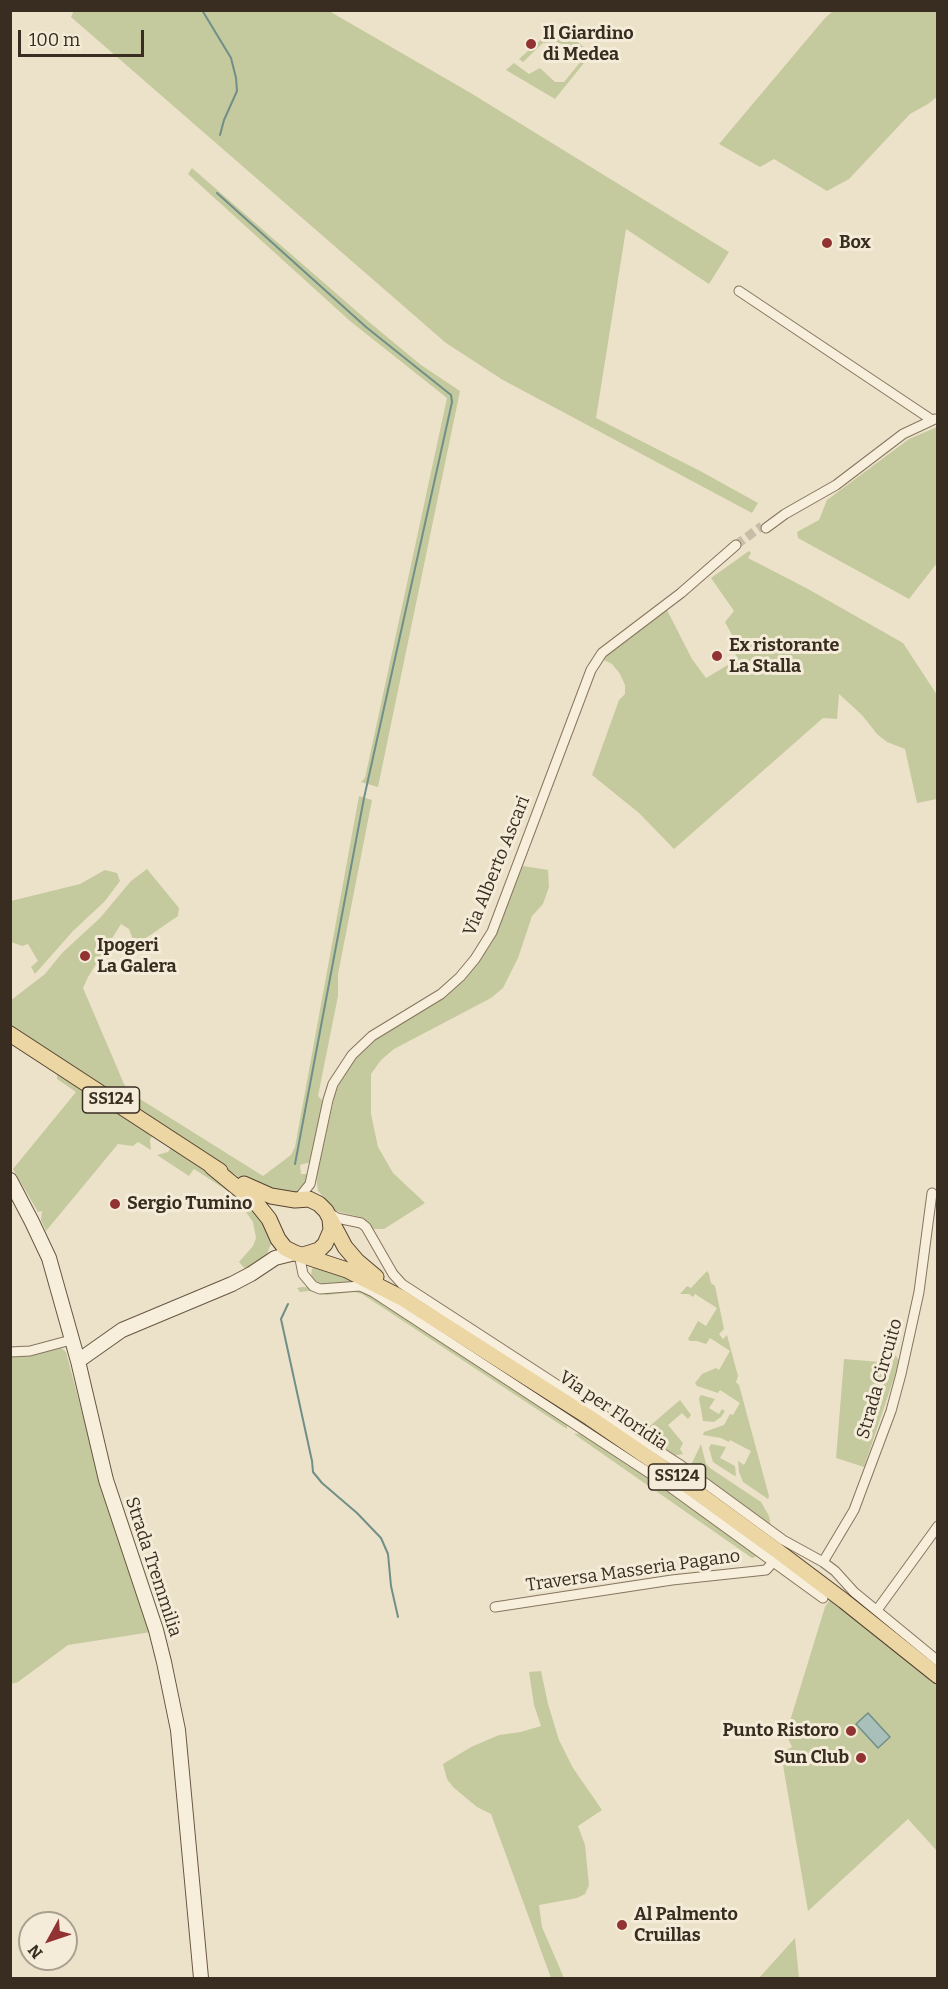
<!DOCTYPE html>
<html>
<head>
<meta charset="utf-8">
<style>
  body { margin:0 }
  #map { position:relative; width:948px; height:1989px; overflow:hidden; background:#ece2c9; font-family:Bitter,serif }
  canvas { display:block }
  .frame { position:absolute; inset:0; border:12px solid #392d21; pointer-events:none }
  .north { position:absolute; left:18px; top:1911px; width:60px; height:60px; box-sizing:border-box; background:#f4ecd8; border:2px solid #a9a08f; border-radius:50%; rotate:230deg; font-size:16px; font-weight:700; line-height:24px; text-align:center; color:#392d21 }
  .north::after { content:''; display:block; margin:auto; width:21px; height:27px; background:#923333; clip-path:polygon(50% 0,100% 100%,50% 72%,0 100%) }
  .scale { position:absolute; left:18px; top:30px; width:126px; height:27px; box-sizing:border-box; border:3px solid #392d21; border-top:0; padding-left:8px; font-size:18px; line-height:21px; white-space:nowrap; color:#392d21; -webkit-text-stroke:4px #f4ecd8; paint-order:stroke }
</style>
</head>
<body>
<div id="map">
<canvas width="948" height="1989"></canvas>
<div class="frame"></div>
<div class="north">N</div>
<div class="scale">100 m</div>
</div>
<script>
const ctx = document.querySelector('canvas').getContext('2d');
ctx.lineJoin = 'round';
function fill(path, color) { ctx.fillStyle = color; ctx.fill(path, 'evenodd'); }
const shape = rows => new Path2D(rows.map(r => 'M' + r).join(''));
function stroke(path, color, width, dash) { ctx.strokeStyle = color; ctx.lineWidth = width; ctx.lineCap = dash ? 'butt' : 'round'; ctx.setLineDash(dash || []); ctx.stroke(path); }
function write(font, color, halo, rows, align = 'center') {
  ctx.font = font + ' Bitter,serif'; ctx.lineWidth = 6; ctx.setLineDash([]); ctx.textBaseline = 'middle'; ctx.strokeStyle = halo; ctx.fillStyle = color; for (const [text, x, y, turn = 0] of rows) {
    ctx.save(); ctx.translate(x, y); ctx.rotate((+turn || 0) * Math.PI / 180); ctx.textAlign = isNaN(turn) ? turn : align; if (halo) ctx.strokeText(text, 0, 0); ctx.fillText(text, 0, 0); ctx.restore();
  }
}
fill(shape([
  [74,10,329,11,469,92,729,252,709,284,626,229,596,418,702,472,758,503,752,513,503,380,446,343,71,17],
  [833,11,937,11,938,96,928,104,910,114,849,179,827,191,774,159,760,167,719,144,825,18],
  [556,26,592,53,555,99,506,70,514,63,529,74,540,68,555,82,564,82,582,60,562,44,556,42,543,43,523,62,519,59],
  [192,168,369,322,421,365,460,391,378,787,361,782,365,778,447,398,350,321,188,174],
  [937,427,937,563,909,599,798,538,797,532,819,520,827,500,909,439],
  [749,551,751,553,748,558,808,589,903,643,937,695,937,799,917,803,905,749,887,742,877,734,862,715,839,694,837,719,823,718,674,849,639,813,592,775,619,700,625,694,625,685,620,674,612,664,602,659,667,610,692,659,706,678,738,659,733,650,738,646,725,622,734,611,711,578],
  [359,796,372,800,338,974,338,996,318,1096,323,1101,311,1162,300,1165,301,1174,306,1174,309,1175,307,1181,300,1191,289,1194,252,1186,11,1025,10,1001,45,974,62,953,100,918,131,881,147,869,179,908,178,916,143,940,134,942,129,929,121,924,88,977,83,988,124,1084,132,1094,263,1176,291,1155,295,1147],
  [523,866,548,870,549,887,543,904,532,916,518,958,503,988,491,998,394,1049,381,1060,371,1074,371,1114,378,1147,393,1173,425,1203,384,1229,372,1229,360,1217,336,1211,318,1191,316,1176,335,1095,342,1077,356,1058,376,1039,443,997,465,979,490,944],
  [105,870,117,873,120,881,105,901,73,931,35,974,31,967,38,961,28,944,22,946,11,942,11,901,80,884],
  [57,1074,152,1136,150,1140,151,1150,138,1142,133,1146,118,1144,46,1231,41,1220,42,1211,38,1212,13,1169,76,1092,57,1079],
  [171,1148,249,1201,267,1228,271,1244,267,1254,256,1265,246,1270,239,1262,253,1246,256,1238,253,1222,246,1212,248,1204,194,1169,189,1176,157,1155,168,1152],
  [316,1266,363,1283,346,1282,322,1285,315,1283,311,1275,312,1269],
  [707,1271,709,1274,711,1283,715,1286,724,1329,719,1334,723,1339,727,1335,738,1376,736,1382,739,1385,769,1496,768,1499,743,1482,739,1472,738,1461,744,1465,751,1451,730,1440,729,1442,721,1438,703,1435,704,1432,724,1425,730,1414,733,1415,740,1403,720,1390,718,1393,697,1386,695,1383,702,1374,716,1368,719,1370,730,1351,710,1338,706,1344,697,1341,690,1341,688,1339,698,1321,706,1326,717,1308,695,1294,693,1297,689,1294,680,1294,687,1286,691,1288],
  [302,1287,353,1289,371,1295,567,1423,567,1429,362,1294,354,1292,327,1295,309,1291,300,1292,297,1288],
  [60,1347,66,1352,92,1450,151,1632,68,1645,18,1682,11,1684,10,1356],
  [895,1355,899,1360,895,1375,864,1467,836,1458,844,1359,892,1363],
  [701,1395,715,1399,709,1408,719,1414,722,1409,725,1411,721,1417,714,1422,703,1421,699,1398],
  [680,1400,691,1415,688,1419,682,1413,668,1425,683,1443,680,1449,683,1454,673,1456,645,1437,644,1431],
  [583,1433,663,1488,758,1556,752,1558,574,1434],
  [701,1444,706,1464,710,1468,761,1502,769,1516,771,1526,690,1467],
  [711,1444,726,1447,720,1458,735,1466,736,1476,733,1475,713,1462,709,1448],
  [830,1600,937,1686,937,1851,908,1819,808,1911,783,1765,785,1751,792,1747,787,1736,790,1721,825,1607],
  [541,1671,548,1704,559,1740,573,1768,602,1810,578,1826,585,1845,589,1885,585,1894,577,1898,539,1905,542,1927,564,1978,551,1978,491,1814,477,1807,453,1787,447,1779,443,1764,471,1747,499,1735,521,1732,541,1726,534,1705,529,1672],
  [795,1938,799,1978,759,1978]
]), '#c4ca9d');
const water = shape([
  [868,1713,890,1737,878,1748,856,1724,868,1713]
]);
fill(water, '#a9c0ba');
stroke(water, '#708f88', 1.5);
stroke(shape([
  [202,10,231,58,236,78,237,91,224,120,220,135],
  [217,193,366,327,451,395,452,402,364,798,295,1164],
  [288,1304,281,1319,312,1461,313,1472,322,1483,357,1513,381,1538,388,1554,391,1586,398,1617]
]), '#708f88', 2);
stroke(shape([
  [736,545,762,526]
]), '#c8bea7', 9, [9, 4.5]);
const street = shape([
  [739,291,932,420],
  [766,528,785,514,836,485,903,434,935,419],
  [298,1199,310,1184,328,1100,333,1084,352,1055,372,1036,441,994,460,977,475,959,492,932,591,670,602,653,681,593,736,545],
  [328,1212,337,1218,361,1223,366,1227,393,1274,402,1284,679,1464,783,1540,823,1562,835,1571,854,1592,938,1661],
  [299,1254,303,1274,313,1286,320,1289,360,1286,373,1292,666,1484,823,1598],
  [10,1352,30,1351,71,1340],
  [823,1562,854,1510,891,1411,901,1374,919,1292,932,1193],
  [495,1607,672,1580,766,1570,774,1561],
  [877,1610,938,1526]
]);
const secondary = shape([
  [10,1180,32,1222,49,1258,78,1361,106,1480,156,1630,164,1662,178,1730,201,1978],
  [78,1361,122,1330,232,1284,251,1274,275,1258,295,1253]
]);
const primary = shape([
  [10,1034,220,1171],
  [212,1167,257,1204,269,1219,278,1239,285,1248,295,1253,347,1270,402,1298,590,1418,672,1474,775,1549,844,1601,938,1676],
  [244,1184,271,1196,295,1200,309,1199,319,1204,326,1211,345,1247,357,1261,376,1277],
  [303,1255,319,1250,325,1244,331,1230,330,1219]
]);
stroke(street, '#87755f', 11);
stroke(secondary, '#695642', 16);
stroke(primary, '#564332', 17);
stroke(street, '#f7efdc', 9);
stroke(secondary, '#f7efdc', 14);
stroke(primary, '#ecd6a4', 15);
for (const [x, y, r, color] of [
  [531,44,6,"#923333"],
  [827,243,6,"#923333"],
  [717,656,6,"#923333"],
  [85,956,6,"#923333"],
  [115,1204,6,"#923333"],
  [851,1731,6,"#923333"],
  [861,1758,6,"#923333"],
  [622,1925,6,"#923333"]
]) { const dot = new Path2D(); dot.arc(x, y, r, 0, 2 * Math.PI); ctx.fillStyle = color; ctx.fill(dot); stroke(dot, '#f4ecd8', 2); }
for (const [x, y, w] of [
  [111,1100,57],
  [677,1477,57]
]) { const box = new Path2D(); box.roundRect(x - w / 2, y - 13, w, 26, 4.5); ctx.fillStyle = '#f4ecd8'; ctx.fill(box); stroke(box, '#392d21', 1.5); }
write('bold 16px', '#392d21', null, [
  ["SS124",111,1100],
  ["SS124",677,1477]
]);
write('bold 18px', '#392d21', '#f4ecd8', [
  ["Il Giardino",543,34],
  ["di Medea",543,55],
  ["Box",839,243],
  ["Ex ristorante",729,646],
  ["La Stalla",729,667],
  ["Ipogeri",97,946],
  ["La Galera",97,967],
  ["Sergio Tumino",127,1204],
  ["Punto Ristoro",839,1731,"right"],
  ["Sun Club",849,1758,"right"],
  ["Al Palmento",634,1915],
  ["Cruillas",634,1936]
], 'left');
write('18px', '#392d21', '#f4ecd8', [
  ["Via Alberto Ascari",497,866,-68],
  ["Strada Circuito",880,1379,-74],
  ["Via per Floridia",613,1411,34],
  ["Strada Tremmilia",153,1567,72],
  ["Traversa Masseria Pagano",633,1571,-8]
]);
</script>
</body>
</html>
